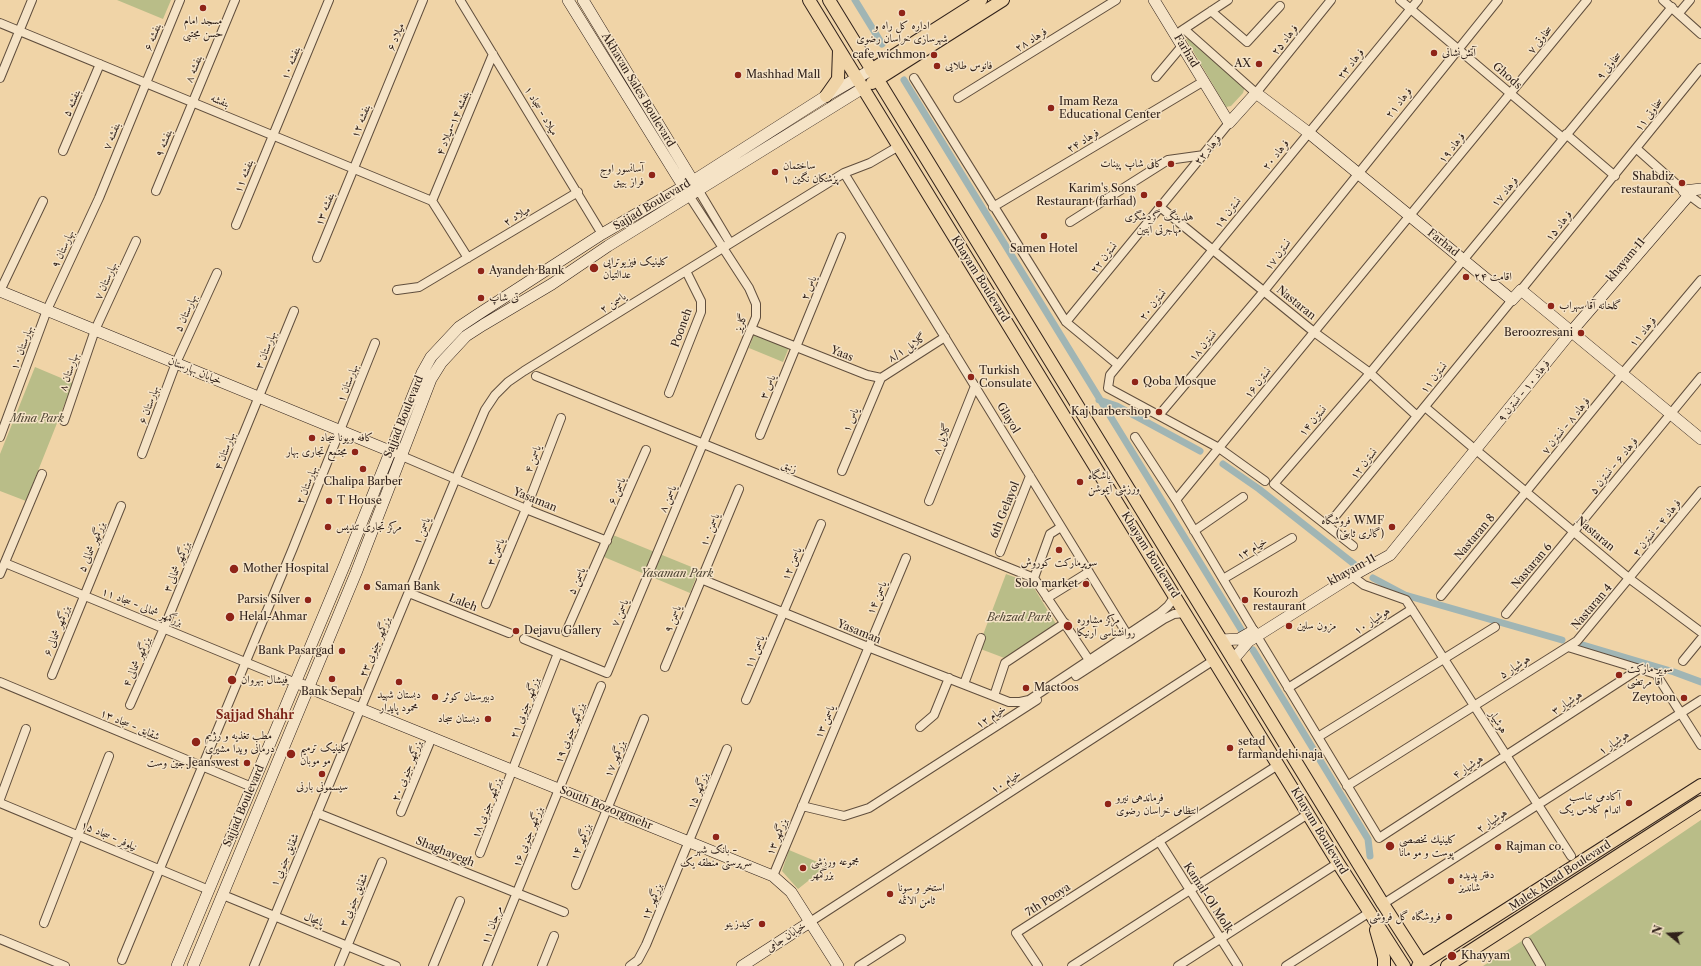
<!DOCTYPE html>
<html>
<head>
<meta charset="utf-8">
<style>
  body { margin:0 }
  #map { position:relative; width:1701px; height:966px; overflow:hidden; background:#f0d4a7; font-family:"Libre Caslon Text",serif }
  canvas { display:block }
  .north { position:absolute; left:1649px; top:914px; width:40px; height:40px; -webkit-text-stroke:3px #f5e3c6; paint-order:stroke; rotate:288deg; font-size:11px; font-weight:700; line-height:16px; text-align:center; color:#30211a }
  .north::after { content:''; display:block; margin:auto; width:14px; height:18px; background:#30211a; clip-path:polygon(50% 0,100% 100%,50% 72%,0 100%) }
</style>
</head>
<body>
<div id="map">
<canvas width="1701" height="966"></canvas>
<div class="north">N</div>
</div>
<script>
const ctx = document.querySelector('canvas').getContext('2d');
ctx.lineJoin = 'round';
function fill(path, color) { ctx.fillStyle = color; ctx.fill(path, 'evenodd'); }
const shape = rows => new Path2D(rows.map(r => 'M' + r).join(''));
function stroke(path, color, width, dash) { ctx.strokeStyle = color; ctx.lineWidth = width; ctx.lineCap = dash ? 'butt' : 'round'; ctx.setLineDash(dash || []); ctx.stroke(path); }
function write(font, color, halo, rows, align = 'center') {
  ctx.font = font + ' "Libre Caslon Text",Amiri,serif'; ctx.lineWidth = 3; ctx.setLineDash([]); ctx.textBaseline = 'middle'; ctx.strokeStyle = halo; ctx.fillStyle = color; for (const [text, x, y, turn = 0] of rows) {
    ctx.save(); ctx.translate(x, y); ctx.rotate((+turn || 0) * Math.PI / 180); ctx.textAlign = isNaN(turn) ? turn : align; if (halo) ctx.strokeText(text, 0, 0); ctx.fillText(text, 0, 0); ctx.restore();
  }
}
fill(shape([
  [117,0,171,0,163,19],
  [1186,39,1192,39,1245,86,1243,93,1231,106,1226,107],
  [755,331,790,345,783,362,749,348],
  [35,367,73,383,26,501,0,491,0,454],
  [613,535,699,570,690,593,604,557],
  [1006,574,1031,583,1059,629,1007,659,978,648],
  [1701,820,1701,966,1483,966,1531,935],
  [789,850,827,866,798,889,782,871]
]), '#b9bd88');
stroke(shape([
  [855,0,882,44],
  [904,80,1242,631],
  [1099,400,1117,406,1200,451],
  [1223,464,1259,489,1354,564],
  [1373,578,1405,595,1562,640],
  [1583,645,1674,672,1701,682],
  [1253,650,1368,839,1370,856]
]), '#a0b5b4', 7);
const street = shape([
  [460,0,602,234],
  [1400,0,1563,138],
  [1663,0,1701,34],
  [1211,11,1247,42,1280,6],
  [1679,13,1690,0],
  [0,23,432,201],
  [1184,29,1256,93,1331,0],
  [1181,31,1228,0],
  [1156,77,1182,46],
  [0,78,32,0],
  [914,78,1066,322,1118,365],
  [958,98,1116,0],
  [1566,134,1615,176],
  [1637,149,1684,191],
  [63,151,100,64],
  [844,173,1127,634],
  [156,191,235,0],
  [699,191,730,243],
  [1689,195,1701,204],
  [432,201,493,54],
  [432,201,468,258],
  [993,207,1204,81],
  [1160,207,1314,332,1370,373,1417,416],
  [1070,222,1168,160,1204,155],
  [236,225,329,0],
  [317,258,423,0],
  [397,290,419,287,578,192],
  [1521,290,1701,68],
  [0,291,43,201],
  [1066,322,1229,123],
  [751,329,867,375,881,378],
  [536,376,1034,578,1089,660],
  [881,378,945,337],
  [669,393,701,312,701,301,686,271],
  [1425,407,1471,446],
  [1160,414,1264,291,1498,0],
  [64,421,95,330,136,241],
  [760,435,841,237],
  [0,437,47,310,99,198,180,0],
  [1135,437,1176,500,1254,631],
  [1476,450,1630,579,1701,632],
  [142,454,176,363,217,273],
  [397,454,526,509,607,541],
  [842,471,881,378],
  [1265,481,1219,448,1108,388,1110,375,1418,0],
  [1176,500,1587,0],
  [929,501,975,386],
  [1328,525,1512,300],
  [1194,531,1243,497],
  [1353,546,1274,484,1370,373,1672,7],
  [1000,552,1030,476],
  [5,563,296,683],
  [0,574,42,474],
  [1352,576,1364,585,1406,600,1571,856],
  [1034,578,1050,534,1061,527],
  [701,579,868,647,1009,702,1020,702,1029,700,1160,613,1168,606,1175,596],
  [1223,579,1292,538],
  [409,593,509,633],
  [1441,596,1622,374,1701,280],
  [1047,598,1089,572],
  [486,604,526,509,561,418],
  [1506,614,1701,377],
  [566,632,646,450],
  [524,639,607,673,756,317,756,304,749,288,690,197],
  [1260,641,1379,838,1639,669],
  [1568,647,1656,674,1701,745],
  [1683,661,1701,639],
  [665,667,739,489],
  [52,675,121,506],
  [1076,676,1164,619,1174,614,1185,613],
  [0,682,252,787],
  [964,684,981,638],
  [1288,688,1412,609],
  [994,696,1005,663,1065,623],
  [746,700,821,524],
  [130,705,164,628,294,311],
  [920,727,934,715,949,678],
  [1318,737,1495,627],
  [1347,786,1577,641,1701,491],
  [0,799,26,729],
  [0,803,209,890],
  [802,806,844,816,869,808,1037,700],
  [401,812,432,737],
  [317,813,564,912],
  [1159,841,1238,966],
  [480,853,558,653],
  [773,876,906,558],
  [576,885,644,719],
  [223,895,396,966],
  [1383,904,1701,700],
  [810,922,1214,660],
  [44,923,109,756],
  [0,939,65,966],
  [1527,942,1541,966],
  [122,960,293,548,375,343],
  [254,966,456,478,485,410,495,395,508,382,524,371,844,173,870,163,899,146],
  [339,966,382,862],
  [433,966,460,901],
  [487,966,601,686],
  [542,966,554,936],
  [630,966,638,960,646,945,727,749],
  [859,966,901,939],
  [1038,966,1016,933,1278,765],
  [1072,966,1308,814],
  [1178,966,1338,863],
  [1286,966,1370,912]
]);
const secondary = shape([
  [568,0,687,192],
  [583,0,696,186],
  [1154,0,1229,123,1256,93,1309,133,1512,300,1521,290,1701,439],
  [1684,191,1701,189],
  [0,291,390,451],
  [1221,640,1239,639,1253,631],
  [1233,660,1249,641,1352,576,1390,555,1571,332,1689,195],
  [302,685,773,876,791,892,838,966],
  [177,966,345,564,422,373,431,357,459,327,477,315,602,234,693,181,826,96,871,70],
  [193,966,356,573,431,379,441,363,466,336,483,325,552,284,608,246,863,88],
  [742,966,810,922]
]);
const primary = shape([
  [809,0,1338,863,1404,966],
  [829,0,1383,904,1423,966],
  [871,70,981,0],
  [872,83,1003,0],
  [826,96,838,79,839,50],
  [1376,930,1384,958,1384,966],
  [1418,966,1701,785],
  [1447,966,1701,802]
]);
stroke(street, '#604e3d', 10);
stroke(secondary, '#30211a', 12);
stroke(primary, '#30211a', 14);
stroke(street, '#f5e3c6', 8);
stroke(secondary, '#f5e3c6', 11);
stroke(primary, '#f0d4a7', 12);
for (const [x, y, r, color] of [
  [203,8,4,"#8f2418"],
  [902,13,4,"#8f2418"],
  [1434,53,4,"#8f2418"],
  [934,55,4,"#8f2418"],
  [1259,64,4,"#8f2418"],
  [937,66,4,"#8f2418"],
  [738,75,4,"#8f2418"],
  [1051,108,4,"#8f2418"],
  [1171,164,4,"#8f2418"],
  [775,172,4,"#8f2418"],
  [652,175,4,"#8f2418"],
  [1682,183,4,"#8f2418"],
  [1144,195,4,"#8f2418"],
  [1159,204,4,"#8f2418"],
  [1044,236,4,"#8f2418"],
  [594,268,5,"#8f2418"],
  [481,271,4,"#8f2418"],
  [1466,277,4,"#8f2418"],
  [481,298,4,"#8f2418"],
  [1551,306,4,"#8f2418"],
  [1581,333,4,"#8f2418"],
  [971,377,4,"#8f2418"],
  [1135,382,4,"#8f2418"],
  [1159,412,4,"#8f2418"],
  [312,438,4,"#8f2418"],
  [355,452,4,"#8f2418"],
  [363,469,4,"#8f2418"],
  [1080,482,4,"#8f2418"],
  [329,501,4,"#8f2418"],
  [328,527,4,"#8f2418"],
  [1392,527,4,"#8f2418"],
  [1059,550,4,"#8f2418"],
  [234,569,5,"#8f2418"],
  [1086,584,4,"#8f2418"],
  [367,587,4,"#8f2418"],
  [308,600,4,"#8f2418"],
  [1245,600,4,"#8f2418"],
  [230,617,5,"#8f2418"],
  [1068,626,5,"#8f2418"],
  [1289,626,4,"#8f2418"],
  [516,631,4,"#8f2418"],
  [342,651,4,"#8f2418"],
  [1619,675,4,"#8f2418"],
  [332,679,4,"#8f2418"],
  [232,680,5,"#8f2418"],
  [399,682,4,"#8f2418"],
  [1026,688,4,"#8f2418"],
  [435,697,4,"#8f2418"],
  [1684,698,4,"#8f2418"],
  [488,719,4,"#8f2418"],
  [196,742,5,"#8f2418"],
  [1230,748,4,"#8f2418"],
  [291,754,5,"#8f2418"],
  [247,763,4,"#8f2418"],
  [322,774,4,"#8f2418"],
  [1629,803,4,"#8f2418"],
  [1108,804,4,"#8f2418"],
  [716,837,4,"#8f2418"],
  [1390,846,5,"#8f2418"],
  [1498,847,4,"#8f2418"],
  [803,868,4,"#8f2418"],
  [1451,881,4,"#8f2418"],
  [890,894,4,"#8f2418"],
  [1449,917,4,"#8f2418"],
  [762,924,4,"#8f2418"],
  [1452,956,5,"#8f2418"]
]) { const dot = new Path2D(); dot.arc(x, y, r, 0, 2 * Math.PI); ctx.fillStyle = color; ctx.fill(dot); stroke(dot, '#f5e3c6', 1.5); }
write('11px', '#30211a', '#f5e3c6', [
  ["مسجد امام",203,21,"center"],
  ["حسن مجتبی",203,34,"center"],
  ["اداره کل راه و",902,26,"center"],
  ["شهرسازی خراسان رضوی",902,39,"center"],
  ["آتش‌نشانی",1442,53],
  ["cafe wichmon",926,55,"right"],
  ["AX",1251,64,"right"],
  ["فانوس طلایی",945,66],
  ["Mashhad Mall",746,75],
  ["Imam Reza",1059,102],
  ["Educational Center",1059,115],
  ["کافی شاپ پینات",1163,164,"right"],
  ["ساختمان",783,166],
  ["پزشکان نگین ۱",783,179],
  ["آسانسور اوج",644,169,"right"],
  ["فراز بیهق",644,182,"right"],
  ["Shabdiz",1674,177,"right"],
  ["restaurant",1674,190,"right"],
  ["Karim's Sons",1136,189,"right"],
  ["Restaurant (farhad)",1136,202,"right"],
  ["هلدینگ گردشگری",1159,217,"center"],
  ["مهاجرتی آبتین",1159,230,"center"],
  ["Samen Hotel",1044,249,"center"],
  ["کلینیک فیزیوتراپی",603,262],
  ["عدالتیان",603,275],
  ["Ayandeh Bank",489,271],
  ["اقامت ۲۴",1474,277],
  ["تی شاپ",489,298],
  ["گلخانه آقا سهراب",1559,306],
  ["Beroozresani",1573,333,"right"],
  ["Turkish",979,371],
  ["Consulate",979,384],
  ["Qoba Mosque",1143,382],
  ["Kaj barbershop",1151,412,"right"],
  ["کافه ویونا سجاد",320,438],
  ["مجتمع تجاری بهار",347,452,"right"],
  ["باشگاه",1088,476],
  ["ورزشی آیموشن",1088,489],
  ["Chalipa Barber",363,482,"center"],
  ["T House",337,501],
  ["فروشگاه WMF",1384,521,"right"],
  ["(گالری ثابتی)",1384,534,"right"],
  ["مرکز تجاری تندیس",336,527],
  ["سوپرمارکت کوروش",1059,563,"center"],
  ["Mother Hospital",243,569],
  ["Solo market",1078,584,"right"],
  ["Saman Bank",375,587],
  ["Kourozh",1253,594],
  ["restaurant",1253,607],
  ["Parsis Silver",300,600,"right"],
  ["Helal-Ahmar",239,617],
  ["مرکز مشاوره",1077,620],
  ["روانشناسی آرنیکا",1077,633],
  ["مزون سلین",1297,626],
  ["Dejavu Gallery",524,631],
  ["Bank Pasargad",334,651,"right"],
  ["سوپر مارکت",1627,669],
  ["آقا مرتضی",1627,682],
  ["فیشال بهروان",241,680],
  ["Mactoos",1034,688],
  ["Bank Sepah",332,692,"center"],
  ["دبستان شهید",399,695,"center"],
  ["محمود پایدار",399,708,"center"],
  ["دبیرستان کوثر",443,697],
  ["Zeytoon",1676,698,"right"],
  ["دبستان سجاد",480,719,"right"],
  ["مطب تغذیه و رژیم",205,736],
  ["درمانی ویدا مشیری",205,749],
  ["setad",1238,742],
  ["farmandehi naja",1238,755],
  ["کلینیک ترمیم",300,748],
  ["مو موبان",300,761],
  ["جین وست Jeanswest",239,763,"right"],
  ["سیسمونی بارنی",322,787,"center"],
  ["آکادمی تناسب",1621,797,"right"],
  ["اندام کلاس یک",1621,810,"right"],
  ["فرماندهی نیرو",1116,798],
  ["انتظامی خراسان رضوی",1116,811],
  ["كلينيك تخصصي",1399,840],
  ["پوست و مو مانا",1399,853],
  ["Rajman co.",1506,847],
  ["بانک شهر -",716,850,"center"],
  ["سرپرستی منطقه یک",716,863,"center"],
  ["مجموعه ورزشی",811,862],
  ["بزرگمهر",811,875],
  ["دفتر پدیده",1459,875],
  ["شاندیز",1459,888],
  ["استخر و سونا",898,888],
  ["ثامن الائمه",898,901],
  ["فروشگاه گل فروشی",1441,917,"right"],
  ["کیدزینو",754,924,"right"],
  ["Khayyam",1461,956]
], 'left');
write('11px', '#30211a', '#f5e3c6', [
  ["بنفشه ۶",153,37,-68],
  ["میلاد ۶",396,37,-68],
  ["فرهاد ۲۸",1031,40,-32],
  ["فرهاد ۲۵",1285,40,-51],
  ["سخاوتی ۷",1540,40,-51],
  ["Farhad",1186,51,59],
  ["بنفشه ۱۰",291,63,-68],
  ["فرهاد ۲۳",1351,64,-51],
  ["سخاوتی ۹",1609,66,-50],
  ["بنفشه ۸",194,69,-68],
  ["Ghods",1507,76,41],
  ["Akhavan Sales Boulevard",638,90,59],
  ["بنفشه",220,101,22],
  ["بنفشه ۵",72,103,-67],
  ["فرهاد ۲۱",1399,103,-51],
  ["میلاد - سجاد ۱",541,111,59],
  ["سخاوتی ۱۱",1649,115,-52],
  ["بنفشه ۱۲",361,121,-68],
  ["بنفشه ۱۴-میلاد ۴",453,123,-67],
  ["بنفشه ۷",112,136,-68],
  ["فرهاد ۲۴",1083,141,-31],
  ["بنفشه ۹",164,143,-68],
  ["فرهاد ۱۹",1452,148,-51],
  ["فرهاد ۲۲",1208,150,-50],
  ["فرهاد ۲۰",1276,155,-51],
  ["بنفشه ۱۱",244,176,-68],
  ["فرهاد ۱۷",1505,192,-50],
  ["Sajjad Boulevard",652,205,-31],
  ["بنفشه ۱۳",325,209,-68],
  ["نسترن ۱۹",1228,213,-51],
  ["میلاد ۲",517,216,-31],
  ["فرهاد ۱۵",1559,226,-51],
  ["Farhad",1443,243,39],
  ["بهارستان ۹",63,249,-65],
  ["نسترن ۱۷",1278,255,-52],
  ["نسترن ۲۲",1104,258,-51],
  ["khayam 11",1626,260,-50],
  ["Khayam Boulevard",980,279,58],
  ["بهارستان ۷",106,281,-65],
  ["یاس ۲",809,288,-68],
  ["یاسمن ۲",613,303,-32],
  ["Nastaran",1296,303,39],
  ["نسترن ۲۰",1153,305,-51],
  ["بهارستان ۵",186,313,-66],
  ["گلریز",741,323,-69],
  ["Pooneh",682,328,-70],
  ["فرهاد ۱۱",1643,332,-50],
  ["نسترن ۱۸",1203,346,-50],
  ["بهارستان ۱۰",22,348,-70],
  ["گلایل ۸/۱",907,348,-33],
  ["بهارستان ۳",266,350,-68],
  ["Yaas",842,354,22],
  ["خیابان بهارستان",195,371,22],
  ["بهارستان ۸",69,372,-71],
  ["نسترن ۱۱",1434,378,-51],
  ["بهارستان ۱",348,383,-68],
  ["نسترن ۱۶",1258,383,-51],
  ["یاس ۳",768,387,-68],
  ["فرهاد ۱۰ - نسترن ۹",1524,391,-51],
  ["بهارستان ۶",149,405,-70],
  ["Sajjad Boulevard",404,417,-68],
  ["Glayol",1008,418,59],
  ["یاس ۱",851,420,-67],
  ["نسترن ۱۴",1313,421,-49],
  ["فرهاد ۸ - نسترن ۷",1566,426,-51],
  ["گلایل ۸",942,439,-68],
  ["بهارستان ۴",225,451,-68],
  ["یاسمن ۴",533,459,-69],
  ["نسترن ۱۲",1364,464,-51],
  ["فرهاد ۶ - نسترن ۵",1614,466,-51],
  ["زنبق",789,467,22],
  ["بهارستان ۲",307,485,-68],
  ["یاسمن ۶",617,491,-67],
  ["یاسمن ۸",668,499,-67],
  ["Yasaman",535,500,22],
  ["6th Gelayol",1005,510,-68],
  ["فرهاد ۴ - نسترن ۳",1657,528,-51],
  ["یاسمن ۱۰",710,530,-68],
  ["یاسمن ۱",422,531,-68],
  ["Nastaran",1595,534,40],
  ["Nastaran 8",1475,537,-50],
  ["بزرگمهر شمالی ۵",92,547,-67],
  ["خیام ۱۳",1252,549,-31],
  ["یاسمن ۳",496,552,-67],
  ["Khayam Boulevard",1150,555,58],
  ["یاسمن ۱۲",792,564,-67],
  ["Nastaran 6",1532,566,-50],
  ["بزرگمهر شمالی ۳",177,567,-68],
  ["khayam 11",1352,570,-29],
  ["یاسمن ۵",577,581,-66],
  ["یاسمن ۱۴",877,598,-67],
  ["Laleh",463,603,22],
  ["بزرگمهر شمالی - سجاد ۱۱",142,607,22],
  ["Nastaran 4",1592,607,-50],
  ["یاسمن ۷",620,613,-67],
  ["یاسمن ۹",673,619,-68],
  ["هوشیار ۱۰",1372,621,-33],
  ["بزرگمهر شمالی ۶",57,631,-68],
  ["Yasaman",859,632,22],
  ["بزرگمهر جنوبی ۲۳",375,647,-67],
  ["یاسمن ۱۱",755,652,-67],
  ["بزرگمهر شمالی ۴",137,662,-66],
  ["هوشیار ۵",1515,667,-32],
  ["هوشیار ۳",1567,703,-33],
  ["بزرگمهر جنوبی ۲۱",525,708,-69],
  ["خیام ۱۲",991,717,-33],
  ["یاسمن ۱۳",825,722,-67],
  ["هوشیار",1498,722,57],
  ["شقایق - سجاد ۱۳",130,725,23],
  ["بزرگمهر جنوبی ۱۹",570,733,-68],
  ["هوشیار ۱",1614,743,-33],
  ["بزرگمهر ۱۷",615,759,-67],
  ["هوشیار ۴",1468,767,-33],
  ["بزرگمهر جنوبی ۲۰",407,771,-68],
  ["خیام ۱۰",1006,782,-33],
  ["بزرگمهر ۱۵",698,791,-67],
  ["Sajjad Boulevard",244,806,-67],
  ["بزرگمهر جنوبی ۱۸",487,808,-68],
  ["South Bozorgmehr",606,808,22],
  ["هوشیار ۲",1492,821,-33],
  ["Khayam Boulevard",1319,831,59],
  ["نیلوفر - سجاد ۱۵",109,836,23],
  ["بزرگمهر جنوبی ۱۶",528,837,-68],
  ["بزرگمهر ۱۳",777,837,-67],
  ["بزرگمهر ۱۴",581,842,-68],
  ["Shaghayegh",445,852,22],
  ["شقایق جنوبی ۱",285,860,-67],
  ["Malek Abad Boulevard",1560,876,-33],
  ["Kamal-Ol Molk",1208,898,57],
  ["شقایق جنوبی ۳",354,900,-67],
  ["7th Pooya",1048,900,-33],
  ["بزرگمهر ۱۲",652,902,-68],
  ["پامچال",314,920,22],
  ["مرجان ۱۱",492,925,-68],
  ["خیابان جامی",786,937,-33]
]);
write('italic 11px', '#524836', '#f5e3c6', [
  ["Mina Park",37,419],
  ["Yasaman Park",677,574],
  ["Behzad Park",1019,618]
]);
write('bold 12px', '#7a1f14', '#f5e3c6', [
  ["Sajjad Shahr",255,716]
]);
</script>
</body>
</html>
